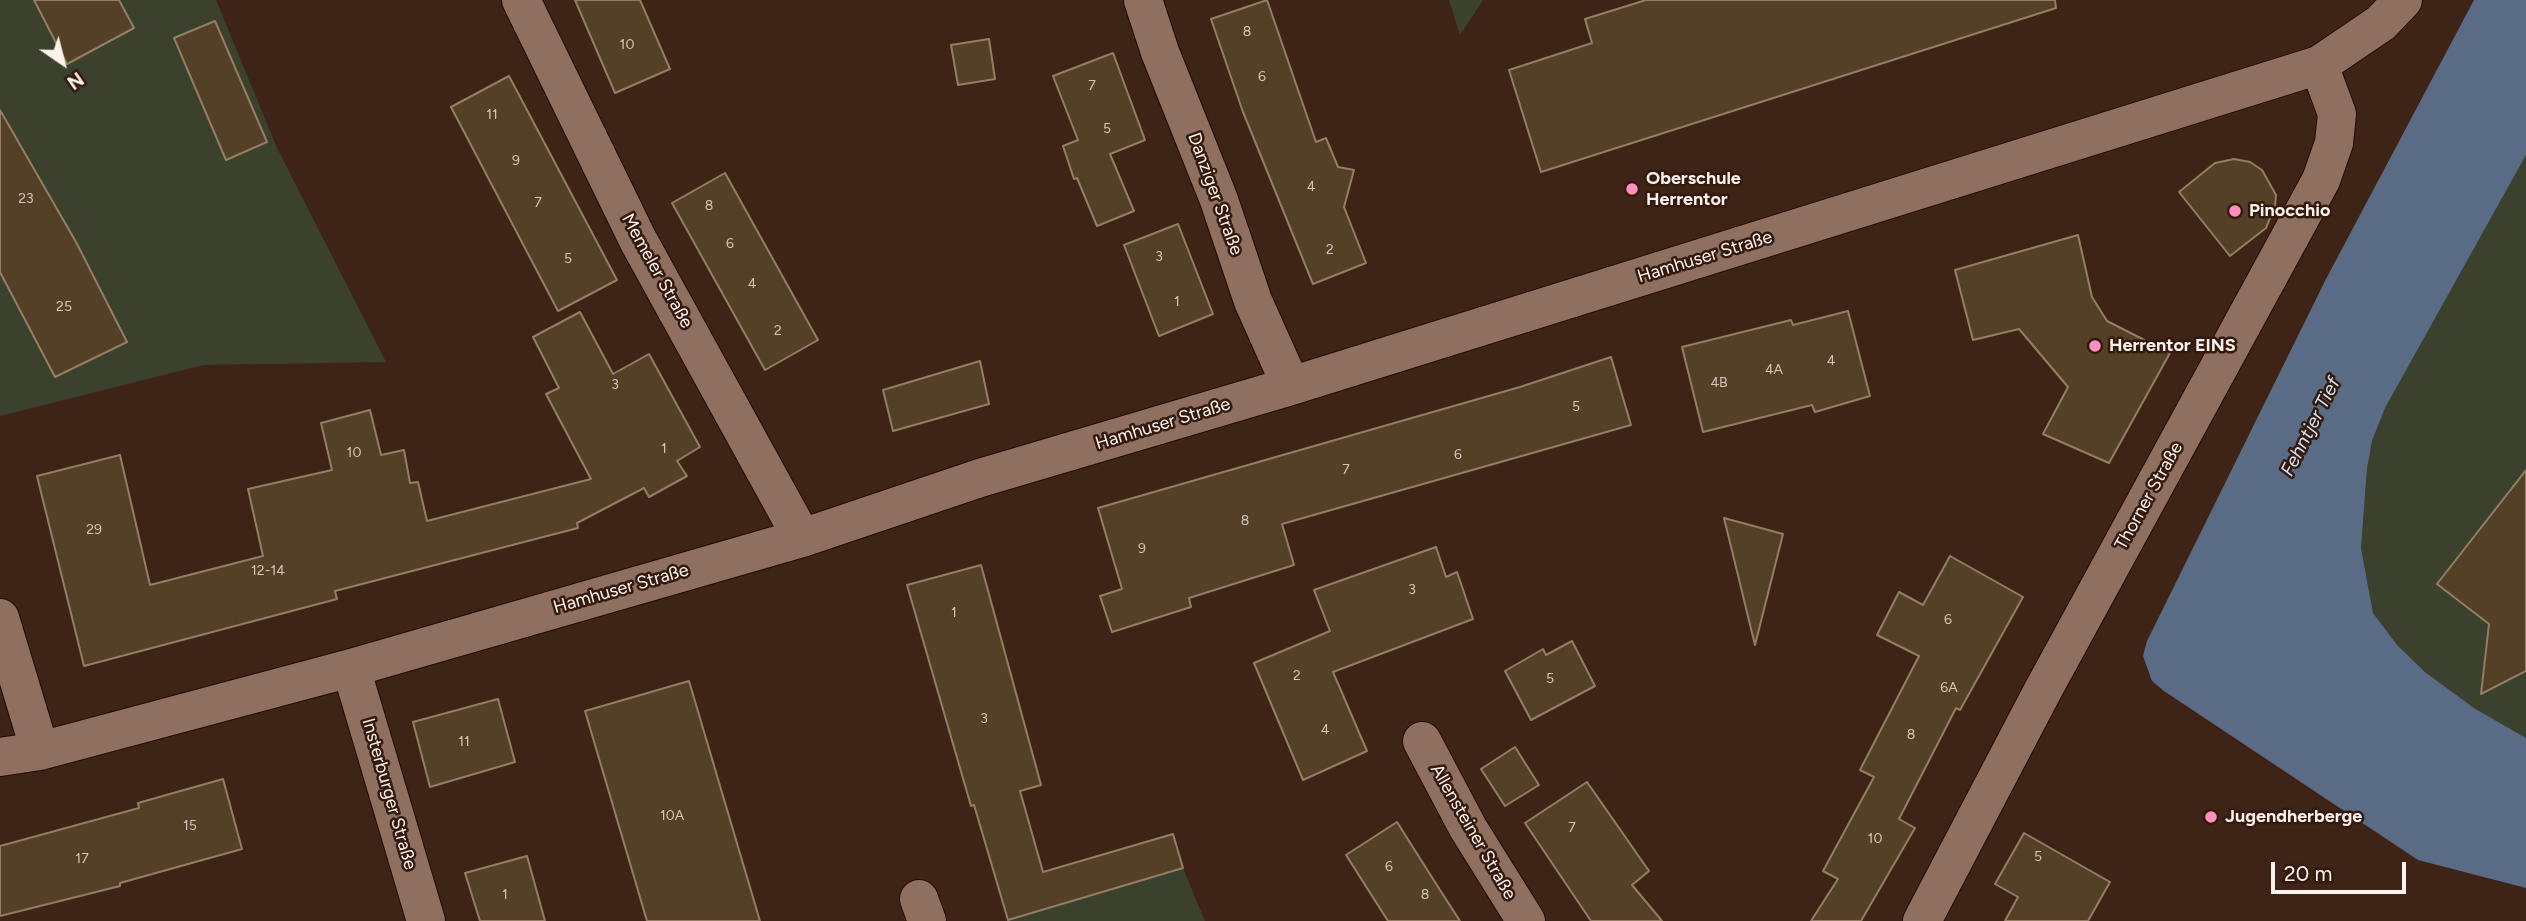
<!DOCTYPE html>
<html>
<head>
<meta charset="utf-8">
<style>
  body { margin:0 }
  #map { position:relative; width:2526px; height:921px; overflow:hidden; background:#3e2417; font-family:Figtree,sans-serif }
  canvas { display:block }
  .north { position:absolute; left:28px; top:28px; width:70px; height:70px; -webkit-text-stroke:5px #331a0d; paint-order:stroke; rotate:145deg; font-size:19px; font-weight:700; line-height:28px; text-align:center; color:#fdf2ed }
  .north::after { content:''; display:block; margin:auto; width:24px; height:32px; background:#fdf2ed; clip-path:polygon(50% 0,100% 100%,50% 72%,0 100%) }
  .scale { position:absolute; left:2271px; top:862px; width:135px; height:32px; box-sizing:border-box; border:4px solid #fdf2ed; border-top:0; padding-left:9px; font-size:21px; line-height:24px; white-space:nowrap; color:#fdf2ed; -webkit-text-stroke:5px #331a0d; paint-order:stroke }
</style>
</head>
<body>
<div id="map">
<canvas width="2526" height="921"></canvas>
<div class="north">N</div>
<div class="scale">20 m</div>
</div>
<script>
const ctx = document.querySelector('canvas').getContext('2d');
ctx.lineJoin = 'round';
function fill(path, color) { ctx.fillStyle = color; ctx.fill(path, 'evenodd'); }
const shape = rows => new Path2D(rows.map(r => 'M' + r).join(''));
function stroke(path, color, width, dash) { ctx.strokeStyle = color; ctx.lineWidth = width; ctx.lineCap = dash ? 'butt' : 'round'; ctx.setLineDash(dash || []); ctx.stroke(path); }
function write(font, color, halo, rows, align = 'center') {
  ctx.font = font + ' Figtree,sans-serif'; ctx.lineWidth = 5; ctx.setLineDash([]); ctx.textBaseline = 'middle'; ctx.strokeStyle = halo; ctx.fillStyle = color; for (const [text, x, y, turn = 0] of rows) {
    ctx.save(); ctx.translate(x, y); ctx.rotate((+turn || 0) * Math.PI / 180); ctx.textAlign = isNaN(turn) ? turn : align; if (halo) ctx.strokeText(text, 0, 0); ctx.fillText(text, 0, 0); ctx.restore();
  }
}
fill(shape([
  [0,0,216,0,277,148,386,362,203,365,0,416],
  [1449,0,1483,0,1460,35],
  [2526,155,2526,738,2474,708,2425,672,2398,646,2373,613,2361,548,2367,469,2372,441,2385,408],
  [1183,868,1205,921,1007,921,1008,920]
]), '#3c412d');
fill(shape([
  [2474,0,2526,0,2526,155,2385,408,2372,441,2367,469,2361,548,2373,613,2398,646,2425,672,2474,708,2526,738,2526,888,2418,860,2164,691,2152,681,2143,656,2147,641,2326,279]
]), '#5a6b85');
const building = shape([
  [34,0,119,0,134,28,67,64,34,0],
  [575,0,640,0,670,69,615,93,575,0],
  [1267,0,1316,142,1326,138,1338,167,1354,170,1344,207,1366,263,1313,284,1243,112,1211,19,1267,0],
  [1646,0,2055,0,2056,8,1541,172,1509,70,1592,43,1585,19,1646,0],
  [215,21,267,142,226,160,174,38,215,21],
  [989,39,995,79,958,85,951,45,989,39],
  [1113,53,1145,140,1110,154,1134,211,1097,226,1077,178,1074,179,1063,146,1078,140,1053,76,1113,53],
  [509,76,617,280,558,311,451,107,509,76],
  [0,110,76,242,127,342,55,377,0,272,0,110],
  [2234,159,2250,162,2262,170,2276,195,2275,206,2266,228,2230,256,2179,192,2215,163,2234,159],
  [725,173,818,340,765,370,672,203,725,173],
  [1178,224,1213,314,1159,336,1124,245,1178,224],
  [2078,235,2092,297,2107,321,2170,353,2109,463,2043,434,2068,387,2019,329,1973,340,1955,270,2078,235],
  [1848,311,1870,396,1815,412,1812,405,1703,432,1682,347,1791,320,1793,325,1848,311],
  [580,312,613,374,649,354,700,447,677,461,687,476,649,497,644,488,577,523,578,528,335,591,337,599,84,666,37,476,120,455,150,585,263,556,248,489,332,470,321,423,370,410,381,455,404,450,410,483,418,482,427,521,591,479,546,394,559,388,533,337,580,312],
  [1611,357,1631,425,1282,524,1294,565,1189,598,1191,607,1112,632,1100,596,1122,589,1098,508,1520,387,1611,357],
  [980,361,989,404,893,431,883,390,980,361],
  [2526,470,2526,671,2481,694,2489,624,2437,584,2526,470],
  [1724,518,1783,534,1755,645,1724,518],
  [1436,547,1446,577,1457,572,1473,619,1333,672,1367,751,1303,780,1254,663,1330,631,1314,590,1436,547],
  [1950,556,2023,597,1960,710,1956,708,1899,819,1915,828,1861,921,1811,921,1838,879,1823,871,1874,777,1860,770,1919,656,1877,635,1899,592,1923,605,1950,556],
  [981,565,1041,785,1020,791,1043,872,1173,834,1183,868,1008,920,974,805,971,806,907,585,981,565],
  [1572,641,1595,686,1531,720,1505,671,1543,649,1546,655,1572,641],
  [689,681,760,921,647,921,585,711,689,681],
  [498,699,515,762,430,787,413,722,498,699],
  [1515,747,1539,785,1505,806,1481,769,1515,747],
  [223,779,242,849,120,883,120,886,0,916,0,846,139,808,138,803,223,779],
  [1587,782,1649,871,1632,885,1662,921,1591,921,1525,823,1587,782],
  [1397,822,1433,879,1460,921,1388,921,1346,855,1397,822],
  [2024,833,2110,882,2088,921,2005,921,2018,897,1995,884,2024,833],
  [527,856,545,921,480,921,465,873,527,856]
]);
fill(building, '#534027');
stroke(building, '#937e63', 2);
const street = shape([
  [521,0,638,240,802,538],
  [1143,0,1160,52,1219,200,1253,301,1291,386],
  [0,618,40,751],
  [351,668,426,921],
  [1422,741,1468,828,1526,921],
  [0,757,40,751,351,668,802,538,980,478,1291,386,2319,65,2381,23,2403,0],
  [919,899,927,921],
  [1922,921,2042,692,2321,180,2334,143,2337,114,2319,65]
]);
stroke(street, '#240c02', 40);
stroke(street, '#8e6f60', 38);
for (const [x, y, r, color] of [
  [1632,189,7,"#fd8ebf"],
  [2235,211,7,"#fd8ebf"],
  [2095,346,7,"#fd8ebf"],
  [2211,817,7,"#fd8ebf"]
]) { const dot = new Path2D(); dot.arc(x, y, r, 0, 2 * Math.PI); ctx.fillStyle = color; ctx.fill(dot); stroke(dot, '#331a0d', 2.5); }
write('14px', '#d2c6bc', null, [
  ["8",1247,32],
  ["10",627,45],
  ["6",1262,77],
  ["7",1092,86],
  ["11",492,115],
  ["5",1107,129],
  ["9",516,161],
  ["4",1311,187],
  ["23",26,199],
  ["7",538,203],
  ["8",709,206],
  ["6",730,244],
  ["2",1330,250],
  ["3",1159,257],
  ["5",568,259],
  ["4",752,284],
  ["1",1177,302],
  ["25",64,307],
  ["2",778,331],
  ["4",1831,361],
  ["4A",1774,370],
  ["4B",1719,383],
  ["3",615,385],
  ["5",1576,407],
  ["1",664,449],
  ["10",354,453],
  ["6",1458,455],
  ["7",1346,470],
  ["8",1245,521],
  ["29",94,530],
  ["9",1142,549],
  ["12-14",268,571],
  ["3",1412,590],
  ["1",954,613],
  ["6",1948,620],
  ["2",1297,676],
  ["5",1550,679],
  ["6A",1949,688],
  ["3",984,719],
  ["4",1325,730],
  ["8",1911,735],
  ["11",464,742],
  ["10A",672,816],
  ["15",190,826],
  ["7",1572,828],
  ["10",1875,839],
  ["5",2038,857],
  ["17",82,859],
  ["6",1389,867],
  ["1",505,895],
  ["8",1425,895]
]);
write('bold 18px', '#fdf2ed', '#331a0d', [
  ["Oberschule",1646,179],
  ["Herrentor",1646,200],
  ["Pinocchio",2249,211],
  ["Herrentor EINS",2109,346],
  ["Jugendherberge",2225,817]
], 'left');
write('18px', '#fdf2ed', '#331a0d', [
  ["Danziger Straße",1215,194,70],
  ["Hamhuser Straße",1705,257,-17],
  ["Memeler Straße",657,271,61],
  ["Hamhuser Straße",1163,424,-17],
  ["Thorner Straße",2149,496,-61],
  ["Hamhuser Straße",621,589,-16],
  ["Insterburger Straße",389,794,74],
  ["Allensteiner Straße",1473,832,60]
]);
write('italic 19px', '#d5e2f5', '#331a0d', [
  ["Fehntjer Tief",2311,427,-63]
]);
</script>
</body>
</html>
